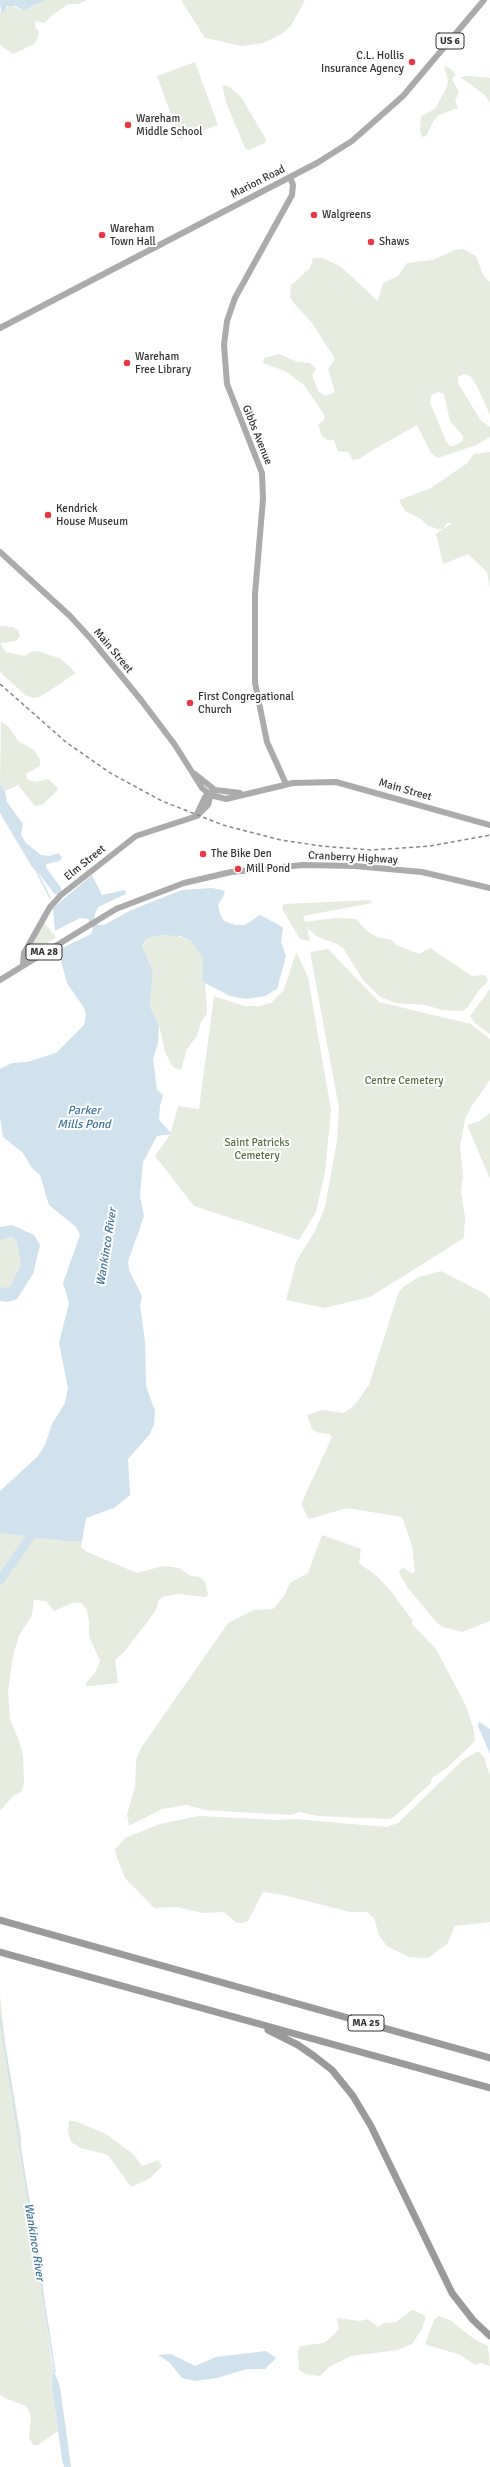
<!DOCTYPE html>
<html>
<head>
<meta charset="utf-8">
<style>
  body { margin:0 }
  canvas { display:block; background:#fff }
</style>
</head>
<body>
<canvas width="490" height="2467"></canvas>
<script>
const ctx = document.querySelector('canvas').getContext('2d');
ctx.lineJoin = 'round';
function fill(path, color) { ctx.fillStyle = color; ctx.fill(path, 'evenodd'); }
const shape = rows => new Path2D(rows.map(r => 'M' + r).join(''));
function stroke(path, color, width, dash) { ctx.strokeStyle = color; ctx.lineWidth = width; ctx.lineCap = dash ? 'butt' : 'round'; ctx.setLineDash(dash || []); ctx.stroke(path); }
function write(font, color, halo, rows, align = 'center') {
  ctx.font = font + ' Signika,sans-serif'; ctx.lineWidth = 4; ctx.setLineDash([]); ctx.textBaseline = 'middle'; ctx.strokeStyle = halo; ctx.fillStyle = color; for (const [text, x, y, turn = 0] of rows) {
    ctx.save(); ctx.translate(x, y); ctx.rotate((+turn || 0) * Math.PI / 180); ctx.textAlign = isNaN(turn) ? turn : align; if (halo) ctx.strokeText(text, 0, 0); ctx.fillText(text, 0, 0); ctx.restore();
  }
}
fill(shape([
  [42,0,87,0,79,4,68,4,51,16,45,23,35,21,35,27,39,32,37,39,34,44,13,54,0,45,0,13,10,5,24,11,35,6],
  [181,0,305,0,291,26,283,33,264,43,242,46,205,38],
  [195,62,218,125,180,139,157,76],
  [444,66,450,68,456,75,452,79,459,92,455,101,458,108,439,115,434,120,426,136,422,137,420,130,421,116,435,109,447,87,448,80],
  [469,76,490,78,490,103,485,95,460,77],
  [222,85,230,87,241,97,266,139,265,143,249,150,245,148,226,102],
  [463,249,476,256,483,275,490,282,490,415,477,386,470,376,464,374,458,377,458,383,481,421,490,427,490,437,476,445,438,458,431,453,417,425,376,448,359,459,353,460,348,452,338,451,334,440,328,440,322,436,318,425,324,420,325,416,304,385,285,371,263,363,264,358,279,354,297,362,310,363,316,369,312,375,318,391,325,396,335,392,328,369,335,359,312,323,293,302,290,297,291,285,310,268,313,258,322,258,340,266,378,301,383,283,398,276,407,263,433,260,455,250],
  [439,392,444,394,450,421,463,436,463,441,454,446,450,446,446,441,430,403,431,395],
  [490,452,490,588,487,572,468,554,443,564,436,534,452,523,447,523,443,529,437,529,427,525,421,519,405,511,399,500,431,488,466,464,474,454],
  [0,626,13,627,18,630,20,636,16,641,0,643,6,652,24,656,31,652,38,651,61,659,76,673,40,697,33,698,25,695,0,672],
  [1,722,9,727,18,741,34,750,40,759,40,766,26,774,28,780,36,782,48,779,57,787,58,790,42,805,35,806,18,785,5,791,0,784],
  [371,900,372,903,303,916,305,922,334,918,356,919,367,931,377,937,392,940,396,945,419,954,430,948,472,976,485,975,488,981,479,990,468,1007,463,1011,443,1010,425,1005,395,1003,379,996,363,980,344,949,337,944,318,937,307,928,310,941,300,939,282,909,284,904],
  [41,919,56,937,22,960],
  [172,934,191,941,200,951,203,958,202,979,205,983,207,1006,207,1014,201,1022,197,1036,187,1049,181,1070,173,1067,165,1052,159,1025,150,1007,153,972,142,948,147,938],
  [328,949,379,1002,471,1024,490,1039,490,1080,471,1107,465,1119,460,1147,463,1175,461,1192,465,1217,464,1238,370,1297,324,1308,286,1300,296,1262,315,1231,325,1207,337,1140,339,1108,310,952],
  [296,952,308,977,331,1110,325,1172,316,1212,299,1240,194,1206,155,1156,170,1135,178,1106,199,1109,214,996,244,1006,259,1006,271,1003,284,990],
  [490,989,490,1034,475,1023,470,1016],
  [490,1113,490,1179,467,1125,480,1121],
  [4,1238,11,1237,16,1240,21,1264,10,1288,0,1288,0,1240],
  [441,1271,487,1295,490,1299,490,1621,462,1632,442,1627,436,1622,408,1588,399,1573,400,1569,404,1568,412,1574,415,1571,412,1545,402,1517,347,1508,309,1519,301,1504,332,1437,329,1434,319,1433,312,1429,307,1415,322,1410,343,1413,354,1406,369,1385,398,1294,403,1287,419,1277],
  [0,1533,62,1541,82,1541,81,1547,87,1552,137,1573,163,1566,179,1568,191,1576,200,1577,205,1582,208,1595,205,1597,178,1594,162,1597,158,1601,157,1608,148,1621,124,1652,115,1660,118,1683,91,1686,87,1686,86,1683,95,1673,100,1661,89,1636,89,1620,86,1608,81,1603,74,1602,54,1611,46,1601,34,1600,32,1615,19,1636,13,1656,8,1692,10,1720,19,1740,23,1756,24,1783,21,1792,13,1796,0,1811],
  [322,1535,361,1549,359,1563,378,1577,393,1594,413,1621,412,1624,436,1649,466,1706,473,1727,475,1741,448,1767,432,1778,431,1783,394,1817,389,1819,318,1816,300,1812,291,1815,205,1810,187,1805,162,1809,129,1826,127,1815,135,1786,136,1760,141,1748,228,1623,254,1610,273,1609,275,1607,284,1596,290,1583,308,1573],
  [478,1751,484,1757,490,1776,490,1922,455,1926,447,1944,428,1958,409,1957,387,1946,379,1935,374,1918,367,1912,350,1912,279,1894,263,1892,248,1921,242,1923,237,1923,224,1912,203,1913,177,1907,154,1908,125,1878,116,1855,115,1849,125,1838,160,1824,199,1816,279,1820,293,1819,387,1827,398,1823,463,1760],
  [0,1995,5,2043,21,2136,21,2151,41,2266,48,2335,53,2369,52,2387,58,2431,38,2445,33,2445,29,2438,31,2418,28,2409,24,2405,7,2399,0,2395],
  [69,2121,75,2121,106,2134,133,2154,142,2166,158,2160,162,2166,149,2179,131,2187,108,2155,81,2148,71,2142,68,2132],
  [412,2310,426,2316,422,2329,412,2344,398,2350,351,2356,329,2367,320,2376,306,2374,299,2370,298,2352,300,2346,324,2343,328,2340,339,2329,337,2318,360,2321,368,2319,378,2327,384,2323,396,2322],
  [439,2316,450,2320,474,2339,488,2346,490,2366,480,2363,475,2365,460,2355,425,2344,434,2320]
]), '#e6ecdf');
fill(shape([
  [0,0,45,0,24,11,15,6,7,6,4,12,1,13],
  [0,784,5,791,7,802,23,824,21,835,26,843,41,855,50,856,58,853,62,857,60,861,46,864,47,872,39,867,35,870,32,867,0,813],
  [92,875,102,895,125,890,126,894,98,907,94,917,98,925,104,925,131,910,182,890,212,888,223,890,225,893,218,905,220,914,224,921,235,925,245,925,260,915,281,926,283,928,281,942,286,956,277,989,265,996,246,999,230,996,205,983,202,979,203,958,191,941,180,936,164,935,147,938,142,946,153,972,150,1007,159,1025,158,1043,153,1059,157,1090,163,1095,160,1106,159,1120,172,1134,157,1136,143,1162,140,1196,144,1216,128,1262,129,1270,142,1296,140,1305,145,1341,146,1386,155,1411,154,1424,150,1434,128,1459,130,1495,114,1508,86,1518,82,1541,62,1541,0,1533,0,1491,38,1456,45,1445,52,1424,65,1403,68,1388,59,1343,69,1303,63,1283,80,1235,76,1227,49,1205,40,1175,32,1168,23,1153,3,1137,0,1117,0,1069,12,1063,27,1062,56,1053,84,1025,86,1014,84,1008,67,983,59,954,62,948,91,934,93,929,88,919,80,918,55,931,53,908],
  [12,1225,34,1235,40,1245,33,1274,17,1299,7,1302,0,1301,0,1288,10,1287,21,1264,16,1240,11,1237,0,1240,0,1227],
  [479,1722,490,1729,490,1754,478,1726],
  [266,2351,276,2358,265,2369,247,2369,217,2378,195,2381,182,2378,170,2363,158,2355,171,2354,195,2366,216,2357],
  [53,2369,60,2387,71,2467,64,2467,62,2459,52,2387]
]), '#cfe2ee');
stroke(shape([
  [35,868,50,898],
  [0,2016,55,2372]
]), '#cfe2ee', 1.5);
stroke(shape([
  [34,859,57,890],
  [0,1580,37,1527]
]), '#cfe2ee', 9);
stroke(shape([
  [0,328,317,163,352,141,403,96,484,0],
  [0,552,70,616,91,639,141,700,175,745,202,788,210,795,226,799,293,783,336,782,490,825],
  [195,774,215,790,240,793],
  [286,784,267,742,255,683,255,594,263,499,262,473,227,384,224,345,227,321,235,298,292,195,293,185,290,177],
  [197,814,205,797,209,797],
  [23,965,24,953,50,907,61,895,136,836,197,816,208,805,212,789],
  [0,980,116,909,184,883,231,872,303,865,355,866,422,872,490,888]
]), '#ababab', 6);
stroke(shape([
  [0,1920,490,2058],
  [0,1952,490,2088],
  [268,2030,298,2045,314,2056,332,2070,353,2096,371,2126,452,2293,473,2320,490,2336]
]), '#9a9a9a', 7);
stroke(shape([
  [0,684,67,743,112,774,162,801,223,825,281,840,321,846,372,850,430,846,490,835]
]), '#888', 1.5, [4, 3]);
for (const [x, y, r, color] of [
  [412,62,4,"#e63946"],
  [128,125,4,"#e63946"],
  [314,215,4,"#e63946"],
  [102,235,4,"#e63946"],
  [371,242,4,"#e63946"],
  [127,363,4,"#e63946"],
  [48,515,4,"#e63946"],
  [190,703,4,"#e63946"],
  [203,854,4,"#e63946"],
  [238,869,4,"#e63946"]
]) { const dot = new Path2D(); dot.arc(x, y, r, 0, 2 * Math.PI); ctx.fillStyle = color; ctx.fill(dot); stroke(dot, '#fff', 1.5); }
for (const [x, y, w] of [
  [450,41,28],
  [44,952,36],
  [366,2023,36]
]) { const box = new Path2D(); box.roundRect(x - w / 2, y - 8, w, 16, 3); ctx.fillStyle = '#fff'; ctx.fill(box); stroke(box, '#333', 1); }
write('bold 10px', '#333', null, [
  ["US 6",450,41],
  ["MA 28",44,952],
  ["MA 25",366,2023]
]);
write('11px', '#333', '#fff', [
  ["C.L. Hollis",404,56,"right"],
  ["Insurance Agency",404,69,"right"],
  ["Wareham",136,119],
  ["Middle School",136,132],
  ["Walgreens",322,215],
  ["Wareham",110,229],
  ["Town Hall",110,242],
  ["Shaws",379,242],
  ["Wareham",135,357],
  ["Free Library",135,370],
  ["Kendrick",56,509],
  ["House Museum",56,522],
  ["First Congregational",198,697],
  ["Church",198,710],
  ["The Bike Den",211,854],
  ["Mill Pond",246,869]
], 'left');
write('11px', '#333', '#fff', [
  ["Marion Road",258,182,-27],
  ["Gibbs Avenue",257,435,68],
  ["Main Street",113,651,50],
  ["Main Street",405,790,16],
  ["Cranberry Highway",353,858,3],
  ["Elm Street",85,863,-39]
]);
write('11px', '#56703f', '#fff', [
  ["Centre Cemetery",404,1081],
  ["Saint Patricks",257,1143],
  ["Cemetery",257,1156]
]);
write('italic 12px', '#3f7597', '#fff', [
  ["Parker",84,1111],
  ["Mills Pond",84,1125],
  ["Wankinco River",107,1247,-81],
  ["Wankinco River",34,2242,81]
]);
</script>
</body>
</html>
